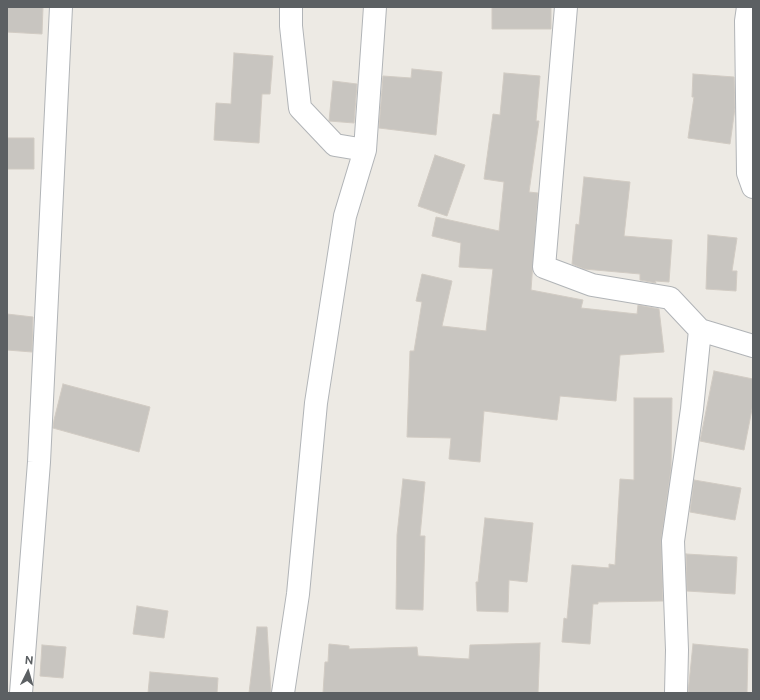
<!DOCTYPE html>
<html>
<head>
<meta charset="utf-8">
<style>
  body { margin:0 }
  #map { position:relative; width:760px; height:700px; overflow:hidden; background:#edeae4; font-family:"Public Sans",sans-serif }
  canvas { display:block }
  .frame { position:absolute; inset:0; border:8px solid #5c6063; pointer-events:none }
  .north { position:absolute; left:8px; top:652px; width:40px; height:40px; -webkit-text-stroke:3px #fff; paint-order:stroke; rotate:5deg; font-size:11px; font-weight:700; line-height:16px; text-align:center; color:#5c6063 }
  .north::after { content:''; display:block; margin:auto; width:14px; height:18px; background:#5c6063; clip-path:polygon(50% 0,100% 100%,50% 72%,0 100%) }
</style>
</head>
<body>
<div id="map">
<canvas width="760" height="700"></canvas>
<div class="frame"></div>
<div class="north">N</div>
</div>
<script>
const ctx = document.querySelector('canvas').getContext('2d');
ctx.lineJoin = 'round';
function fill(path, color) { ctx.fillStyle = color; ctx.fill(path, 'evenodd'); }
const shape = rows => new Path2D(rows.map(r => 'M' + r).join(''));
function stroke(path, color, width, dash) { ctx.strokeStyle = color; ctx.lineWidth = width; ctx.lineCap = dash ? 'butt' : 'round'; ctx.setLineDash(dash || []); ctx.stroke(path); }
const building = shape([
  [7,7,43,7,42,34,7,32,7,7],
  [492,7,551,7,551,29,492,29,492,7],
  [234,53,273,56,270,94,262,94,259,143,214,140,216,103,231,104,234,53],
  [412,69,442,72,436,135,379,128,383,76,411,78,412,69],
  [504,73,540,76,536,121,539,121,529,192,538,193,531,290,583,300,581,308,637,314,638,305,659,309,664,352,620,355,616,401,560,396,557,420,484,411,480,462,449,459,451,438,407,437,410,351,414,351,422,302,416,301,422,274,452,281,442,326,486,331,493,269,459,267,461,243,432,236,436,217,499,231,504,182,484,179,493,114,500,115,504,73],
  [693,74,734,77,735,108,730,144,688,138,694,97,692,97,693,74],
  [333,81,357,84,354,123,329,121,333,81],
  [7,138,34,138,34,169,7,169,7,138],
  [435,155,465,165,447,216,418,206,435,155],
  [584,177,630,182,624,236,672,240,669,282,655,281,656,283,640,280,640,274,584,269,572,264,576,224,579,225,584,177],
  [708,235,737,238,732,271,737,271,736,291,706,289,708,235],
  [7,314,33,317,32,352,7,350,7,314],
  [714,371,753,379,753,404,744,450,700,441,714,371],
  [63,384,150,407,139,452,53,428,54,420,63,384],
  [634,398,672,398,671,469,661,541,663,601,598,602,598,604,593,604,590,644,562,642,564,618,567,619,572,565,609,568,609,564,615,565,620,479,634,480,634,398],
  [403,479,425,482,420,536,425,536,423,610,396,609,397,535,403,479],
  [694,480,741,488,735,520,690,512,694,480],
  [485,518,533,523,527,582,509,580,508,612,477,611,476,582,478,582,485,518],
  [686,554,737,557,735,594,687,591,686,554],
  [137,606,168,611,164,638,133,634,137,606],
  [257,627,267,627,271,693,249,693,257,627],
  [540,643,538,693,323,693,325,662,328,662,329,644,349,646,349,649,417,647,418,656,469,659,470,645,540,643],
  [693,644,748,649,747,693,688,693,693,644],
  [42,645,66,647,63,678,40,676,42,645],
  [150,672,218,678,217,693,148,693,150,672]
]);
fill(building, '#c8c5c0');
stroke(building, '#d1cbc3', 1);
const minor = shape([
  [291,7,291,26,300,108,335,145,365,150],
  [566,7,544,267,592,285,670,298,700,330,692,409,673,541,677,650,676,693],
  [748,7,746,21,748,173,753,187],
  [700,330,753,346],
  [21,693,39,462,61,7],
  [283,693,298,594,316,403,345,216,365,150,375,7]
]);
stroke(minor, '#b1b4b7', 24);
stroke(minor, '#fff', 22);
</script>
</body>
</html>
